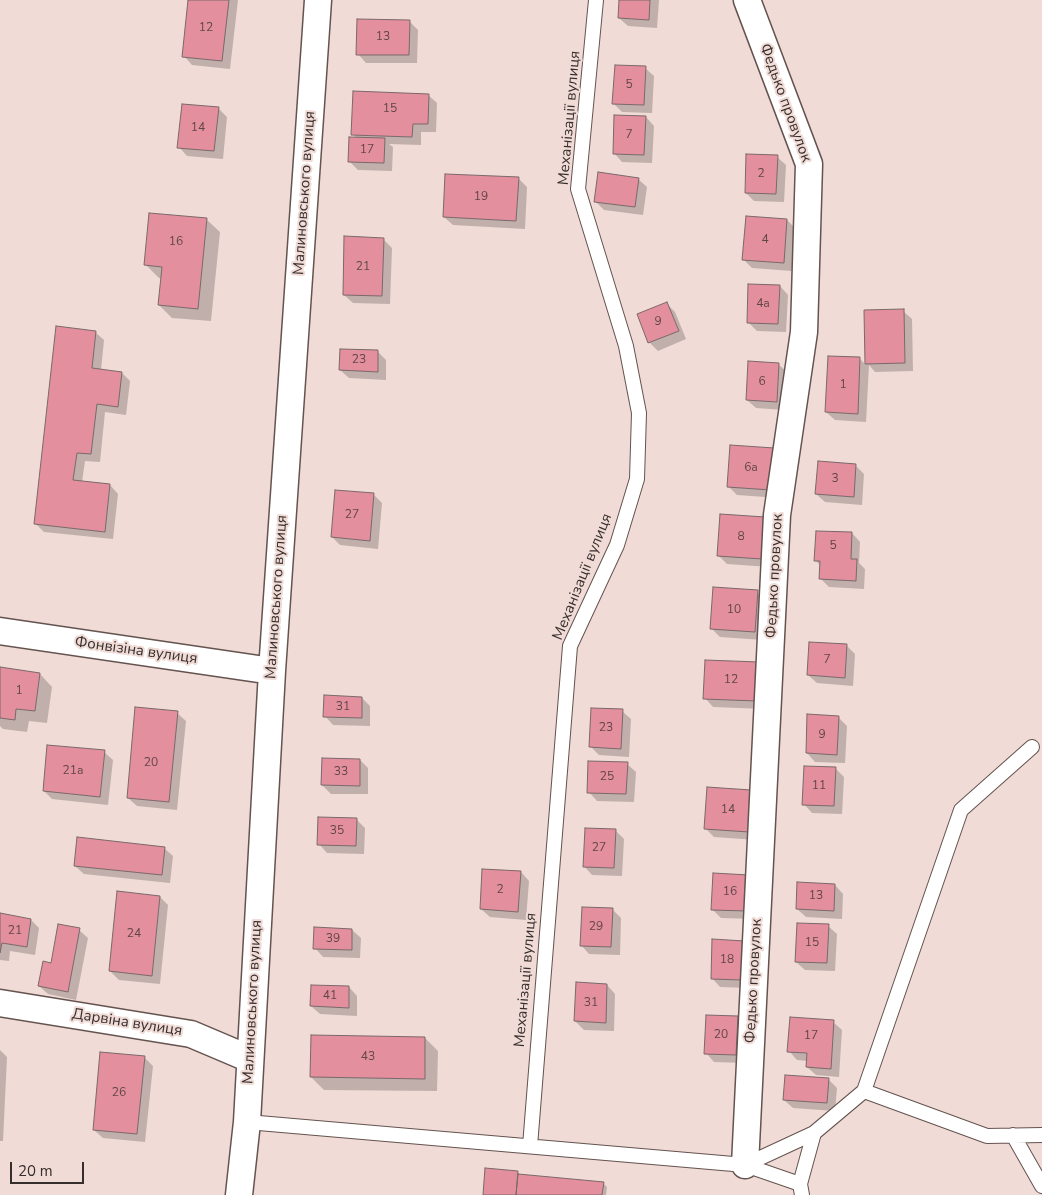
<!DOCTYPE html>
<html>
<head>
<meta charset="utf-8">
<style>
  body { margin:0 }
  #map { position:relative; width:1042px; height:1195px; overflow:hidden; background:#f0dbd6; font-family:"Nunito Sans",sans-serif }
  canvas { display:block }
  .scale { position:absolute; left:10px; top:1162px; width:74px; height:22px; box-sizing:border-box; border:2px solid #362e2c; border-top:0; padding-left:6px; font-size:15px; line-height:18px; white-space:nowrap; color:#362e2c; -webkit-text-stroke:4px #f0dbd6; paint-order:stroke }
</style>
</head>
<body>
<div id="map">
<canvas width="1042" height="1195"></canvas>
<div class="scale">20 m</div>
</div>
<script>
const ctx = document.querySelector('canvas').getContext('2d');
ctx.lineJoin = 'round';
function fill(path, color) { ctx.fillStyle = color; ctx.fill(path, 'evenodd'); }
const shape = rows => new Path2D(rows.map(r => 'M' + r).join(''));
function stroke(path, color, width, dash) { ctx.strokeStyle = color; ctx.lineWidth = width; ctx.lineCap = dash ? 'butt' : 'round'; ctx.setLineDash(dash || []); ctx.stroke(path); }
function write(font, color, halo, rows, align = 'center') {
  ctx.font = font + ' "Nunito Sans",sans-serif'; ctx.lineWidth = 4; ctx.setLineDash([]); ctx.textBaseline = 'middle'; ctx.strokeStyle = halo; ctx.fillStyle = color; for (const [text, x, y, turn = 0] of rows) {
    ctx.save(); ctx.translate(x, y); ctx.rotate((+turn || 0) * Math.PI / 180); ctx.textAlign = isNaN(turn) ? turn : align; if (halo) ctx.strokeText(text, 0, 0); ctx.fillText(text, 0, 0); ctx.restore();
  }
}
fill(shape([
  [190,0,238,0,230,69,192,65,184,56],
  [620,0,659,0,657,28,628,26,619,18],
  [409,21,418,30,417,63,366,63,358,54],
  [645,68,654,76,652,113,622,112,614,104],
  [428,95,437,103,436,132,421,132,421,145,389,144,393,147,392,171,358,170,350,162,356,138,353,134],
  [218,108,227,117,223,159,187,156,179,147],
  [646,117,654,126,652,163,622,162,614,153],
  [777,157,786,165,784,202,754,201,746,193],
  [518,178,527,187,525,229,453,225,444,217],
  [638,179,647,187,643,215,604,210,596,202],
  [207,220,220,232,211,321,172,318,159,305,162,278,159,278,146,265],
  [787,220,795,228,792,271,752,268,744,260],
  [383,239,392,248,390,304,353,303,344,295],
  [780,286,788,295,786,332,757,331,748,322],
  [666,303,675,312,686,339,658,351,649,342],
  [865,311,903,311,912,319,913,371,875,372,869,365,866,422,835,420,826,412,860,359,866,365],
  [95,332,104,340,101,370,122,373,130,381,126,415,105,412,100,462,85,461,82,482,110,485,118,494,113,539,44,532,35,523],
  [378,352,386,360,386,380,349,378,340,370],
  [778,364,787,372,785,410,756,408,747,400],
  [774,450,780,498,737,495,728,486],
  [855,465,864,474,862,505,825,502,816,494],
  [374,495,382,503,378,549,340,545,332,537],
  [722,516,770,567,727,564,718,555],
  [852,533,860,542,859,563,865,569,864,589,829,587,821,579,821,566,815,560],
  [757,592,766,600,763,640,720,637,712,629],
  [847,646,855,654,853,686,817,683,808,675],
  [706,661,765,709,713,707,705,698],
  [0,668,40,674,52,687,47,723,29,721,27,732,3,729,0,726],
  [362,698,370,706,370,726,333,725,325,716],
  [622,711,631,719,629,757,599,755,591,747],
  [177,713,186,721,177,810,137,806,128,798],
  [838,717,847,726,845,763,815,762,807,753],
  [104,752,113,760,108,805,52,799,44,791],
  [360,760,368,768,368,794,331,794,322,785],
  [627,764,636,772,634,802,597,801,589,792],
  [835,768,844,777,842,814,812,813,804,804],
  [708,789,757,840,714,837,706,829],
  [356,819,365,828,364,854,327,853,319,844],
  [615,830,624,839,622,876,592,875,584,866],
  [164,848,173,856,170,883,84,874,75,866],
  [521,872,529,881,526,920,490,917,481,909],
  [714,874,756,919,721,918,712,909],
  [835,885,843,894,842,919,806,917,797,909],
  [160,897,168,905,160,984,119,980,110,971],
  [612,909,621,918,620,955,589,954,581,945],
  [0,915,31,920,39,928,35,955,10,951,9,961,0,960],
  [828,926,837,934,835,971,805,970,796,962],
  [79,930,88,938,76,1000,48,994,39,986,52,964],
  [352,930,361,938,360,958,323,957,315,948],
  [713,941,750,988,720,987,712,978],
  [607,985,615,994,614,1031,584,1030,575,1021],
  [349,987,357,996,357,1016,320,1014,311,1006],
  [737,1017,746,1026,744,1063,714,1062,706,1053],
  [833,1022,842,1030,839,1077,816,1075,807,1067,808,1061,797,1060,789,1051],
  [425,1038,438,1051,437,1091,324,1090,311,1077],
  [0,1050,7,1057,3,1141,0,1141],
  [144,1057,153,1066,145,1142,103,1138,94,1130],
  [828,1079,837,1088,835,1111,793,1108,784,1100],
  [518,1173,521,1176,603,1183,607,1187,606,1195,484,1195]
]), '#0003');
const building = shape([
  [188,0,229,0,222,61,182,57,188,0],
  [619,0,650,0,649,20,618,18,619,0],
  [357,19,410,20,409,55,356,55,357,19],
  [615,65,646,66,644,105,612,104,615,65],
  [353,91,429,94,428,124,413,124,412,137,351,135,353,91],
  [182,104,219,107,214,151,177,148,182,104],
  [614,115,646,116,644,155,613,154,614,115],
  [349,137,385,138,384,163,348,162,349,137],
  [746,154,778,155,776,194,745,193,746,154],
  [598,172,639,178,635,207,594,202,598,172],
  [445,174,519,177,516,221,443,217,445,174],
  [149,213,207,218,198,309,158,305,162,267,144,265,149,213],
  [746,216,787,219,784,263,742,260,746,216],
  [344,236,384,238,382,296,343,295,344,236],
  [748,284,780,285,778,324,747,323,748,284],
  [667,302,679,331,648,343,637,314,667,302],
  [904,309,905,363,865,364,864,310,904,309],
  [56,326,96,331,92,368,122,372,118,407,97,404,91,454,77,453,73,480,110,484,105,532,34,524,56,326],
  [340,349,378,350,378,372,339,370,340,349],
  [828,356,860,357,858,414,825,412,828,356],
  [748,361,779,363,777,402,746,400,748,361],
  [730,445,774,448,771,490,727,487,730,445],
  [818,461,856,464,854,497,815,494,818,461],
  [335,490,374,493,370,541,331,537,335,490],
  [720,514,765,517,762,559,717,556,720,514],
  [816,531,852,532,851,559,857,559,856,581,819,579,820,561,814,561,816,531],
  [713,587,758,590,755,632,710,629,713,587],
  [809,642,847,644,845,678,807,675,809,642],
  [705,660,759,662,757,701,703,699,705,660],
  [0,667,40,673,35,711,16,709,15,720,0,718,0,667],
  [324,695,362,697,362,718,323,717,324,695],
  [135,707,178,711,169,802,127,798,135,707],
  [591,708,623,709,621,749,589,747,591,708],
  [807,714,839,716,837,755,806,753,807,714],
  [47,745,105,750,100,797,43,791,47,745],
  [322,758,360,759,360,786,321,785,322,758],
  [588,761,628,762,626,794,587,793,588,761],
  [804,766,836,767,834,806,802,805,804,766],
  [707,787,751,790,749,832,704,829,707,787],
  [318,817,357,818,356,846,317,845,318,817],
  [585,828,616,829,614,868,583,867,585,828],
  [77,837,165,847,162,875,74,866,77,837],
  [482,869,521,871,518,912,480,909,482,869],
  [713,873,749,875,747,911,711,910,713,873],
  [797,882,835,884,834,911,796,909,797,882],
  [117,891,160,896,152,976,109,971,117,891],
  [582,907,613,908,611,947,580,946,582,907],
  [0,913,31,919,27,947,2,943,0,953,0,913],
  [797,923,829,924,827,963,795,962,797,923],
  [58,924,80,928,68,992,38,986,43,961,51,963,58,924],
  [314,927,352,929,352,950,313,949,314,927],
  [712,939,744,941,742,980,711,979,712,939],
  [576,982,607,984,606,1023,574,1021,576,982],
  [311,985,349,986,349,1008,310,1006,311,985],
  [706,1015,738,1016,736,1055,704,1054,706,1015],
  [790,1017,834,1020,831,1069,806,1067,807,1053,787,1052,790,1017],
  [311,1035,425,1037,425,1079,310,1077,311,1035],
  [100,1052,145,1056,137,1134,93,1130,100,1052],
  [785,1075,829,1078,827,1103,783,1100,785,1075],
  [485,1168,518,1171,516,1195,483,1195,485,1168],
  [518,1174,604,1182,602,1195,516,1195,518,1174]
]);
fill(building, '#e38f9e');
stroke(building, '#7a686a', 1);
const service = shape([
  [864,1091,987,1136,1042,1135],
  [247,1122,745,1165,800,1184,802,1195],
  [1013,1135,1042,1186],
  [530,1146,570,646,617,545,637,479,639,413,626,346,578,189,596,0],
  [745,1165,814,1133,864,1091,961,810,1032,747],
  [800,1184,814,1133]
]);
const minor = shape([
  [0,631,272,671],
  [0,1003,191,1034,250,1059],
  [745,1165,777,515,804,332,809,164,747,0],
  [239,1195,247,1122,272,671,318,0]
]);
stroke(service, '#64534f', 16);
stroke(minor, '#64534f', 29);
stroke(service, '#fff', 14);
stroke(minor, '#fff', 26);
write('12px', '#614648', null, [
  ["12",206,28],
  ["13",383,37],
  ["5",629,85],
  ["15",390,109],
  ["14",198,128],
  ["7",629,135],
  ["17",367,150],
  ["2",761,174],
  ["19",481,197],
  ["4",765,240],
  ["16",176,242],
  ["21",363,267],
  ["4а",763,304],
  ["9",658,322],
  ["23",359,360],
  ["6",762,382],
  ["1",843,385],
  ["6а",751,468],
  ["3",835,479],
  ["27",352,515],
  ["8",741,537],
  ["5",833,546],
  ["10",734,610],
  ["7",827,660],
  ["12",731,680],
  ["1",19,691],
  ["31",343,707],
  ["23",606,728],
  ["9",822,735],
  ["20",151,763],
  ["21а",73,771],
  ["33",341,772],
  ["25",607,777],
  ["11",819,786],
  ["14",728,810],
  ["35",337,831],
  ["27",599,848],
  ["2",500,890],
  ["16",730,892],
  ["13",816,896],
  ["29",596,927],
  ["21",15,931],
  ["24",134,934],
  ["39",333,939],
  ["15",812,943],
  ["18",727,960],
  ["41",330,996],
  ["31",591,1003],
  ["20",721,1035],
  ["17",811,1036],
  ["43",368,1057],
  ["26",119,1093]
]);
write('15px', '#362e2c', '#f0dbd6', [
  ["Федько провулок",785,103,70],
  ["Механізації вулиця",570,118,-85],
  ["Малиновського вулиця",305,193,-86],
  ["Федько провулок",775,576,-87],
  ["Механізації вулиця",583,577,-68],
  ["Малиновського вулиця",277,597,-86],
  ["Фонвізіна вулиця",136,651,8],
  ["Механізації вулиця",526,980,-85],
  ["Федько провулок",754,981,-87],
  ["Малиновського вулиця",253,1002,-87],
  ["Дарвіна вулиця",127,1023,9]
]);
</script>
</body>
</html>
